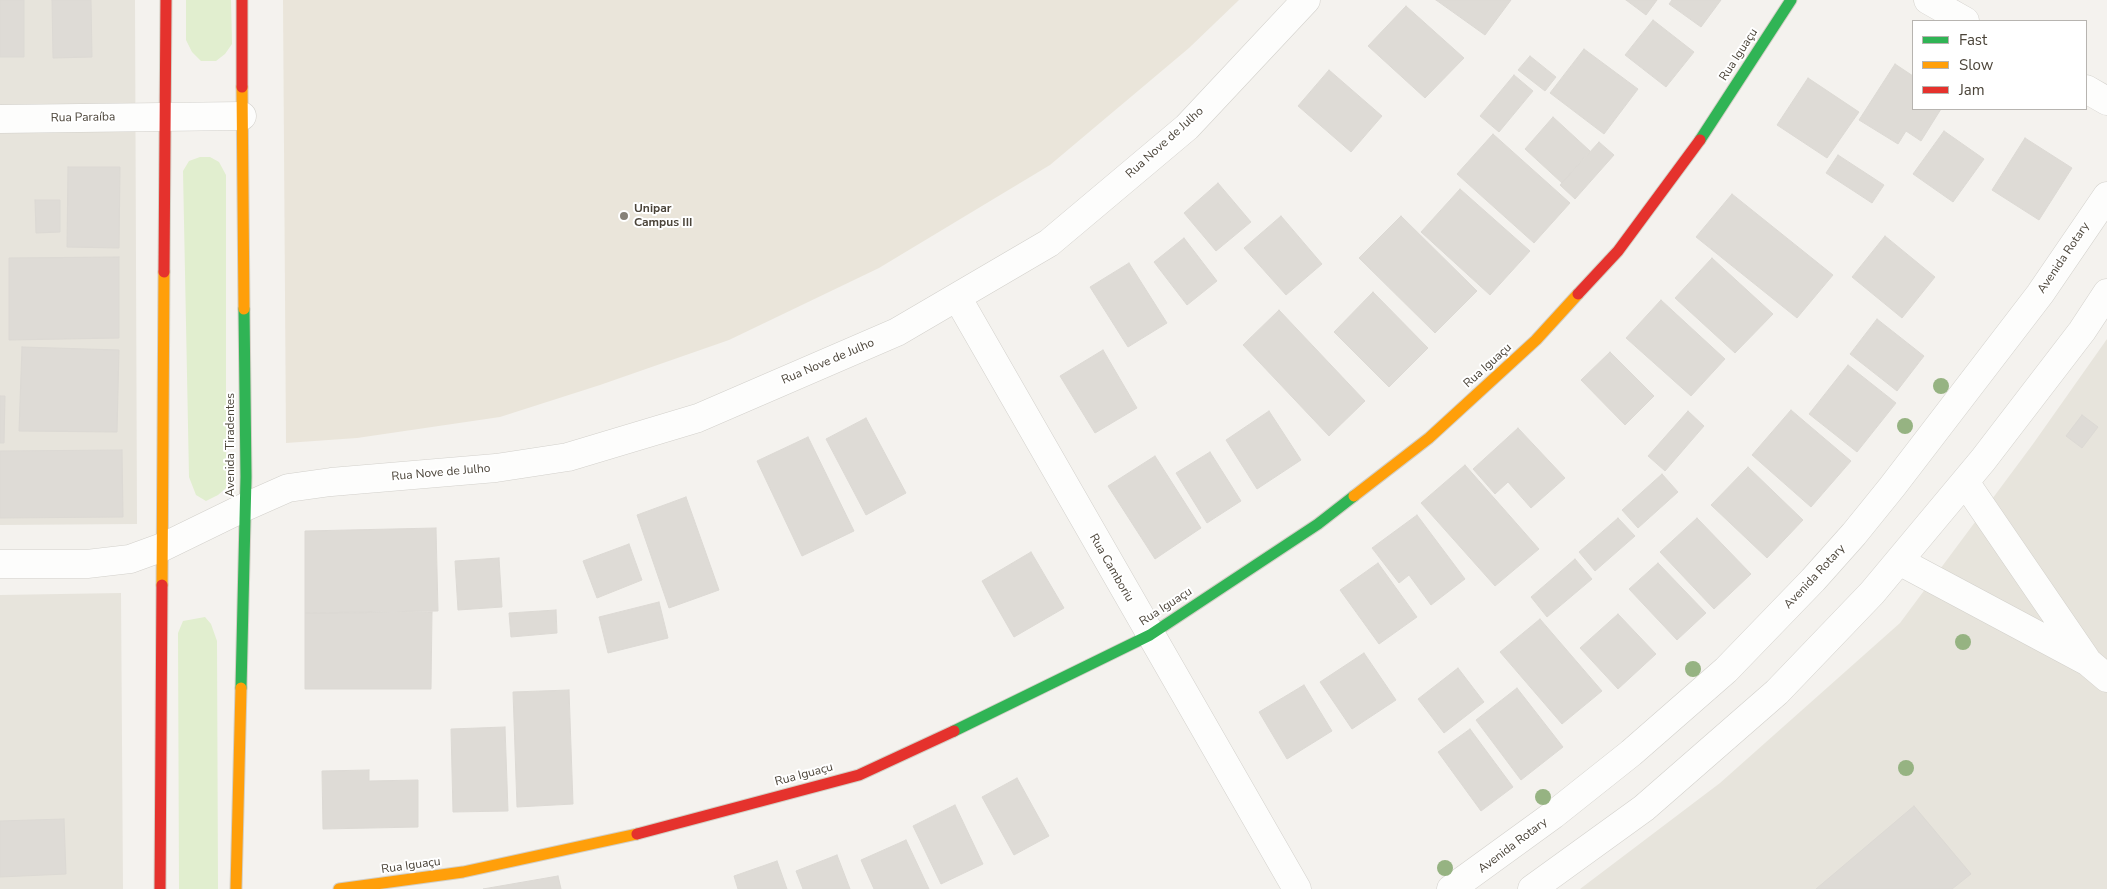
<!DOCTYPE html>
<html>
<head>
<meta charset="utf-8">
<style>
  body { margin:0 }
  #map { position:relative; width:2107px; height:889px; overflow:hidden; background:#f4f2ee; font-family:"Nunito Sans",sans-serif }
  canvas { display:block }
  .legend { position:absolute; left:1912px; top:20px; width:175px; height:90px; box-sizing:border-box; background:#fff; border:1px solid #b7b4b0; margin:0; padding:6px 9px; list-style:none; font-size:15px; color:#4b4439 }
  .legend li { display:flex; align-items:center; gap:10px; height:25px }
  .legend b { width:25px; border:1px solid #b7b4b0 }
</style>
</head>
<body>
<div id="map">
<canvas width="2107" height="889"></canvas>
<ul class="legend">
<li><b style="height:6px;background:#30b455"></b>Fast</li>
<li><b style="height:6px;background:#ff9f0a"></b>Slow</li>
<li><b style="height:6px;background:#e5322d"></b>Jam</li>
</ul>
</div>
<script>
const ctx = document.querySelector('canvas').getContext('2d');
ctx.lineJoin = 'round';
function fill(path, color) { ctx.fillStyle = color; ctx.fill(path, 'evenodd'); }
const shape = rows => new Path2D(rows.map(r => 'M' + r).join(''));
function stroke(path, color, width, dash) { ctx.strokeStyle = color; ctx.lineWidth = width; ctx.lineCap = dash ? 'butt' : 'round'; ctx.setLineDash(dash || []); ctx.stroke(path); }
function write(font, color, halo, rows, align = 'center') {
  ctx.font = font + ' "Nunito Sans",sans-serif'; ctx.lineWidth = 4; ctx.setLineDash([]); ctx.textBaseline = 'middle'; ctx.strokeStyle = halo; ctx.fillStyle = color; for (const [text, x, y, turn = 0] of rows) {
    ctx.save(); ctx.translate(x, y); ctx.rotate((+turn || 0) * Math.PI / 180); ctx.textAlign = isNaN(turn) ? turn : align; if (halo) ctx.strokeText(text, 0, 0); ctx.fillText(text, 0, 0); ctx.restore();
  }
}
fill(shape([
  [0,0,135,0,137,524,0,525],
  [2107,339,2107,889,1580,889,1720,783,1900,623,2033,444],
  [121,593,123,889,0,889,0,595]
]), '#e7e4dc');
fill(shape([
  [283,0,1239,0,1189,48,1050,165,879,268,729,340,600,385,500,417,357,438,286,443]
]), '#eae5da');
fill(shape([
  [186,0,231,0,232,44,225,54,216,61,201,61,192,52,186,40],
  [200,157,210,157,219,162,226,175,226,488,218,495,206,501,196,495,189,477,183,171,189,161],
  [205,617,211,624,217,641,218,889,179,889,178,633,183,621]
]), '#e1eecf');
const building = shape([
  [0,0,24,0,24,57,0,57,0,0],
  [52,0,91,0,92,57,53,58,52,0],
  [1436,0,1511,0,1485,35,1436,0],
  [1626,0,1657,0,1646,15,1626,0],
  [1672,0,1721,0,1701,27,1669,4,1672,0],
  [1406,6,1464,58,1425,98,1368,46,1406,6],
  [1653,20,1694,52,1666,87,1625,55,1653,20],
  [1584,49,1638,89,1604,134,1550,93,1584,49],
  [1530,56,1556,77,1545,91,1518,70,1530,56],
  [1895,64,1913,76,1913,109,1941,109,1921,141,1906,131,1898,144,1859,120,1895,64],
  [1329,70,1382,116,1351,152,1298,106,1329,70],
  [1514,75,1533,91,1499,132,1480,116,1514,75],
  [1808,78,1859,112,1827,158,1777,125,1808,78],
  [1553,117,1590,151,1562,183,1525,149,1553,117],
  [1944,131,1984,159,1953,202,1913,174,1944,131],
  [1493,134,1570,203,1534,243,1457,174,1493,134],
  [2025,138,2072,168,2039,220,1992,190,2025,138],
  [1599,142,1614,155,1575,199,1560,185,1599,142],
  [1838,155,1884,185,1872,203,1826,173,1838,155],
  [68,167,120,167,119,248,67,247,68,167],
  [1218,183,1251,222,1216,251,1184,213,1218,183],
  [1460,189,1530,251,1490,295,1421,232,1460,189],
  [1732,194,1833,275,1797,318,1696,237,1732,194],
  [35,200,60,200,60,232,36,233,35,200],
  [1281,216,1322,264,1286,295,1244,248,1281,216],
  [1401,216,1477,291,1435,333,1359,258,1401,216],
  [1885,236,1935,277,1902,318,1852,277,1885,236],
  [1184,238,1217,281,1187,305,1154,262,1184,238],
  [119,257,119,338,9,340,9,258,119,257],
  [1712,258,1773,314,1735,353,1675,298,1712,258],
  [1129,263,1167,323,1128,347,1090,287,1129,263],
  [1373,292,1428,348,1389,387,1334,332,1373,292],
  [1661,300,1725,359,1691,396,1626,338,1661,300],
  [1279,310,1365,401,1329,436,1243,345,1279,310],
  [1877,319,1924,356,1897,391,1850,354,1877,319],
  [22,347,119,350,117,432,19,431,22,347],
  [1103,350,1137,408,1095,433,1060,376,1103,350],
  [1610,352,1654,396,1625,425,1581,380,1610,352],
  [1848,365,1896,403,1857,452,1809,414,1848,365],
  [0,396,5,396,4,443,0,443,0,396],
  [1791,410,1851,461,1811,507,1752,455,1791,410],
  [1269,411,1301,460,1257,489,1226,440,1269,411],
  [1688,411,1704,426,1665,471,1648,456,1688,411],
  [2082,415,2098,427,2082,448,2066,436,2082,415],
  [866,418,906,493,866,515,826,439,866,418],
  [1518,428,1565,478,1531,508,1508,482,1495,494,1473,469,1518,428],
  [808,437,854,531,802,556,757,461,808,437],
  [122,450,123,517,0,518,0,451,122,450],
  [1210,452,1241,501,1207,523,1176,473,1210,452],
  [1155,456,1201,528,1155,559,1108,486,1155,456],
  [1465,465,1539,549,1495,586,1421,503,1465,465],
  [1748,467,1803,520,1767,558,1711,505,1748,467],
  [1662,474,1678,492,1638,528,1622,510,1662,474],
  [686,497,719,590,669,608,637,515,686,497],
  [1417,515,1465,579,1431,605,1409,575,1399,583,1372,548,1417,515],
  [1618,518,1635,536,1595,571,1579,552,1618,518],
  [1697,518,1751,574,1714,609,1660,552,1697,518],
  [436,528,438,611,305,613,305,531,436,528],
  [629,544,642,580,597,598,583,561,629,544],
  [1031,552,1064,608,1014,637,982,581,1031,552],
  [499,558,502,607,458,610,455,561,499,558],
  [1575,559,1592,579,1547,617,1531,597,1575,559],
  [1378,563,1417,617,1379,644,1340,590,1378,563],
  [1658,563,1706,613,1677,640,1629,589,1658,563],
  [659,602,668,638,608,653,599,617,659,602],
  [556,610,557,633,511,637,509,613,556,610],
  [432,612,431,689,305,689,305,613,432,612],
  [1618,614,1656,654,1618,689,1580,648,1618,614],
  [1540,619,1602,691,1562,724,1500,652,1540,619],
  [1364,653,1396,700,1352,729,1320,682,1364,653],
  [1458,668,1484,702,1444,733,1418,699,1458,668],
  [1304,685,1332,731,1287,759,1259,712,1304,685],
  [1517,688,1563,747,1521,780,1476,720,1517,688],
  [569,690,573,804,517,807,513,692,569,690],
  [505,727,508,811,453,812,451,729,505,727],
  [1470,729,1513,787,1481,811,1438,752,1470,729],
  [369,770,369,781,418,780,418,827,323,829,322,771,369,770],
  [1017,778,1049,836,1014,855,982,797,1017,778],
  [955,805,983,864,941,884,913,826,955,805],
  [1914,806,1971,874,1952,889,1816,889,1914,806],
  [64,819,66,874,0,877,0,821,64,819],
  [906,840,929,889,874,889,861,860,906,840],
  [837,855,850,889,803,889,796,871,837,855],
  [777,861,787,889,738,889,734,876,777,861],
  [558,876,561,889,483,889,558,876]
]);
fill(building, '#dedbd6');
stroke(building, '#dcd9d4', 1);
const street = shape([
  [1928,0,1965,21],
  [2086,89,2107,101],
  [0,119,242,116],
  [957,297,1297,889],
  [1965,482,2086,659],
  [1899,561,2088,662,2107,678],
  [0,564,87,564,130,559,163,547,245,507,288,488,331,482,496,468,568,457,698,418,897,332,1049,243,1187,127,1306,0],
  [1451,889,1553,815,1631,753,1726,670,1813,580,1854,534,1892,487,2040,294,2107,196],
  [1532,889,1644,808,1777,692,1872,593,1983,460,2082,331,2107,293]
]);
const fast = shape([
  [1700,140,1791,0],
  [241,688,246,477,244,309],
  [954,731,1150,635,1318,524,1354,496]
]);
const slow = shape([
  [242,87,244,309],
  [1354,496,1429,438,1536,340,1578,294],
  [162,585,164,272],
  [236,889,241,688],
  [339,889,463,872,637,834]
]);
const jam = shape([
  [242,0,242,87],
  [164,272,166,0],
  [1578,294,1618,251,1700,140],
  [637,834,859,775,954,731],
  [160,889,162,585]
]);
stroke(street, '#d2d0cb', 29);
stroke(fast, '#d3cfc5', 13);
stroke(slow, '#d3cfc5', 13);
stroke(jam, '#d3cfc5', 13);
stroke(street, '#fdfdfc', 28);
stroke(fast, '#30b455', 11);
stroke(slow, '#ff9f0a', 11);
stroke(jam, '#e5322d', 11);
ctx.fillStyle = '#96b382';
for (const [x, y] of [
  [1941,386],
  [1905,426],
  [1963,642],
  [1693,669],
  [1906,768],
  [1543,797],
  [1445,868]
]) { ctx.beginPath(); ctx.arc(x, y, 8, 0, 2 * Math.PI); ctx.fill(); }
for (const [x, y, r, color] of [
  [624,216,5,"#868178"]
]) { const dot = new Path2D(); dot.arc(x, y, r, 0, 2 * Math.PI); ctx.fillStyle = color; ctx.fill(dot); stroke(dot, '#fff', 2); }
write('12px', '#4b4439', '#fff', [
  ["Rua Iguaçu",1739,55,-57],
  ["Rua Paraíba",83,118,-1],
  ["Rua Nove de Julho",1165,143,-42],
  ["Avenida Rotary",2064,258,-56],
  ["Rua Nove de Julho",828,362,-23],
  ["Rua Iguaçu",1488,366,-42],
  ["Avenida Tiradentes",231,445,-90],
  ["Rua Nove de Julho",441,473,-5],
  ["Rua Camboriu",1111,568,60],
  ["Avenida Rotary",1815,577,-47],
  ["Rua Iguaçu",1166,607,-33],
  ["Rua Iguaçu",804,775,-15],
  ["Avenida Rotary",1513,846,-37],
  ["Rua Iguaçu",411,866,-8]
]);
write('bold 12px', '#4b4439', '#fff', [
  ["Unipar",634,209],
  ["Campus III",634,223]
], 'left');
</script>
</body>
</html>
